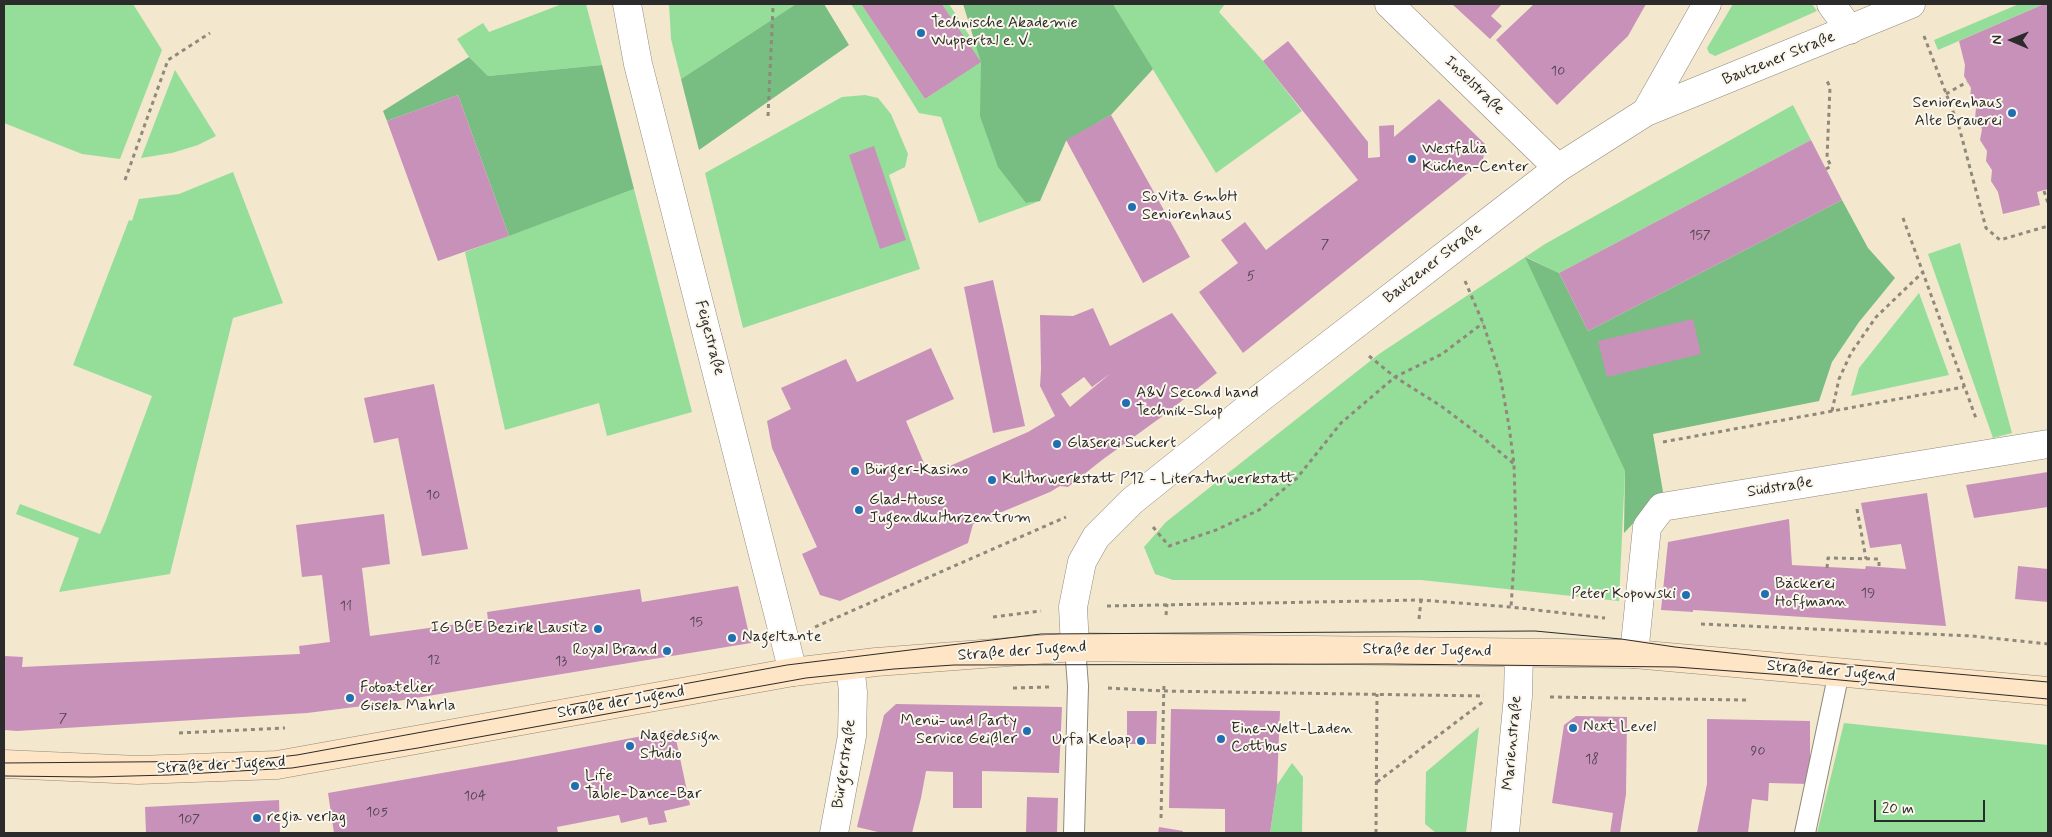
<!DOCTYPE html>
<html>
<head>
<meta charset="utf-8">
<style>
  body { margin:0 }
  #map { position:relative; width:2052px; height:837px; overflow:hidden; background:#f3e7ce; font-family:Mynerve,sans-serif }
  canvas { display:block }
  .frame { position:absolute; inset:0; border:5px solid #2b2b2b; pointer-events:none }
  .north { position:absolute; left:1987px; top:15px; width:50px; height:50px; -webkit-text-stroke:4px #fbf7ec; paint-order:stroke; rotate:271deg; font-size:14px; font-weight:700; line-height:20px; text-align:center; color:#2b2b2b }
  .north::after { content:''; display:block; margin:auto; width:18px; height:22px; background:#2b2b2b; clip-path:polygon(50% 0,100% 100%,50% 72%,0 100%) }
  .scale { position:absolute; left:1874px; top:800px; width:111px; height:22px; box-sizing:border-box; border:2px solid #2b2b2b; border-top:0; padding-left:6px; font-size:15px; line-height:18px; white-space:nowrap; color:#2b2b2b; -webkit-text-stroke:4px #fbf7ec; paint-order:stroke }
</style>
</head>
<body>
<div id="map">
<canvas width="2052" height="837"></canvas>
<div class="frame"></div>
<div class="north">N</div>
<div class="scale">20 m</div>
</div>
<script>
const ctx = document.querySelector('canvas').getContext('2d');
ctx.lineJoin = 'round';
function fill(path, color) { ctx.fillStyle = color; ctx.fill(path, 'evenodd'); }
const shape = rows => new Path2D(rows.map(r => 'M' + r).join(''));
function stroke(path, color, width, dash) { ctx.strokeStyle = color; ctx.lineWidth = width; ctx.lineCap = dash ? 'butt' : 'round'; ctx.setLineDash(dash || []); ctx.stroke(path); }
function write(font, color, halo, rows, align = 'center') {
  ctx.font = font + ' Mynerve,sans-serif'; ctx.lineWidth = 4; ctx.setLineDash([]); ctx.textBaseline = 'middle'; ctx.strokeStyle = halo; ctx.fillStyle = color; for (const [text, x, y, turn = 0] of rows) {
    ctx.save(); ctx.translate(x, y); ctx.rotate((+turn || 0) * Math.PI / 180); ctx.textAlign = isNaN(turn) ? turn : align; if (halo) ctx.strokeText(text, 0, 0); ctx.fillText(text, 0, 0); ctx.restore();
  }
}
fill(shape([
  [4,4,133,4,162,50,120,159,82,154,4,123],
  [562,4,586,4,602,65,488,76,469,57,457,39,483,23,489,32],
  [669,4,796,4,681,79,671,39],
  [851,4,861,4,925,99,980,62,942,4,949,4,987,63,1026,203,1040,201,979,223,941,117,919,113],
  [1113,4,1225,4,1219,12,1263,61,1302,111,1216,173],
  [1733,4,1812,4,1817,11,1715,56,1709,53,1707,48],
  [2019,4,2044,4,1938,50,1934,40],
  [175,70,216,136,198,145,172,153,141,158],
  [865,95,878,98,891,114,908,154,905,167,889,175,920,269,743,328,705,173,842,97],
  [1793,105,1811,140,1559,273,1526,257,1625,471,1619,601,1421,580,1173,580,1155,574,1144,547,1166,522,1379,354,1545,244],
  [233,172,283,303,233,318,170,574,59,592,79,538,16,514,20,504,100,534,106,520,152,396,73,365,129,220,132,221,139,199,179,194],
  [634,189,692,412,607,436,599,403,505,430,465,252],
  [1960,243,2012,433,1993,438,1928,254],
  [1919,293,1949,375,1851,396,1859,368],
  [1844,723,2048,745,2048,833,1817,833],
  [1479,727,1466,833,1436,833,1425,824,1426,772],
  [1292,763,1303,777,1302,833,1270,833,1277,785]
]), '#95de99');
fill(shape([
  [796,4,824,4,849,45,699,150,681,79],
  [963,4,1113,4,1153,69,1111,115,1066,141,1040,201,1026,203,998,167,980,116,981,62],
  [469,57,488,76,602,65,634,189,509,236,458,95,387,121,383,111],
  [1842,200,1868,248,1895,278,1859,322,1832,362,1819,401,1653,434,1663,492,1624,533,1625,471,1525,257,1559,273,1588,331]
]), '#78bd81');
fill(shape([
  [861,4,942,4,981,62,925,99],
  [1452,4,1502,4,1491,16,1502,26,1490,39],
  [1534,4,1646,4,1628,36,1557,105,1496,40],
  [2044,4,2048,4,2048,189,2037,192,2040,205,2003,214,1998,192,1991,181,1992,170,1986,161,1987,151,1980,140,1982,129,1975,119,1976,108,1970,98,1971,88,1964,76,1965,65,1959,41],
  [1288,41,1368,142,1368,158,1380,157,1379,126,1394,125,1394,137,1439,99,1485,144,1483,161,1243,353,1199,292,1238,263,1221,240,1245,222,1266,250,1358,180,1263,61],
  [458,95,509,236,438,261,387,121],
  [1111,115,1190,257,1143,283,1066,140],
  [1811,140,1842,200,1588,331,1559,273],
  [874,146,906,240,880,249,849,155],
  [993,280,1025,426,993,433,964,287],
  [1093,308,1110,346,1172,313,1217,373,1160,418,1102,460,1068,487,1060,486,1050,492,973,524,968,543,840,601,820,595,802,554,817,547,772,448,767,421,791,409,781,388,846,359,857,382,931,348,954,399,906,421,929,475,1028,432,1055,416,1040,386,1041,369,1040,315,1073,316],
  [1111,373,1070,407,1061,394,1084,377,1092,387],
  [1693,319,1701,354,1607,377,1598,341],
  [434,384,468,549,422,556,398,438,374,443,364,398],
  [2048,472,2048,507,1974,518,1966,485],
  [1927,493,1946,626,1693,610,1693,612,1661,610,1668,542,1789,519,1792,565,1865,569,1866,566,1906,569,1901,544,1870,548,1861,503],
  [384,514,390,564,362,568,370,636,488,620,487,612,640,589,642,602,738,586,751,643,379,704,307,713,17,731,4,730,4,656,23,657,22,667,300,654,299,646,330,642,322,575,302,577,296,525],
  [2018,566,2048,569,2048,602,2015,599],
  [896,704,1062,707,1059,773,982,771,982,808,953,808,953,772,926,771,921,798,912,833,882,833,857,827,884,715],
  [1171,709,1280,711,1277,785,1270,833,1225,832,1225,809,1169,808],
  [1127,711,1157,711,1156,744,1127,744],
  [1576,716,1627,717,1626,794,1620,833,1610,833,1613,813,1552,803,1564,725],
  [1707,719,1810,721,1810,784,1769,783,1768,801,1752,799,1748,833,1697,833,1707,784],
  [674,730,690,805,664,811,667,822,649,825,647,817,621,823,619,815,557,827,558,833,334,833,328,793,516,760],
  [1027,797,1058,798,1057,833,1026,833],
  [279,800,280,833,146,833,145,807],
  [1159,827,1183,831,1182,833,1158,833]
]), '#c891ba');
const service = shape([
  [1074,833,1078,686,1075,647],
  [1805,833,1839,672]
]);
const minor = shape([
  [627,4,638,64,793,672],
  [1389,4,1558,168],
  [1831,4,1850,30],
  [1646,112,1707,4],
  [1075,647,1073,607,1082,562,1096,537,1132,501,1254,403,1558,168,1646,112,1911,4],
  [1634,654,1647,527,1662,507,2048,444],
  [834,833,852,736,853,692,850,665],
  [1505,833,1518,696,1519,653]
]);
const secondary = shape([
  [4,764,138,770,277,765,793,672,876,662,1075,647,1634,654,2048,691]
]);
stroke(service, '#8f897c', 22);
stroke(minor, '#8f897c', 29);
stroke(secondary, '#8f897c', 29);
stroke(shape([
  [1924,36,1959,127,1986,228,2000,240,2048,226],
  [1946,94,1967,82],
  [768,116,773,7,771,4],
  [1826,169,1831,166,1827,158,1830,87,1826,79],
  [125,180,168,60,210,33],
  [2044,191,2048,203],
  [1903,218,1977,421],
  [1465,281,1483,323,1500,375,1509,426,1514,464,1516,533,1511,607],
  [1369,356,1395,377,1441,406,1481,436,1514,464],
  [1832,411,1839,379,1851,353,1876,317,1923,272],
  [1663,442,1964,387],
  [1857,509,1866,559],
  [1153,527,1169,546,1216,530,1259,510,1297,478,1341,423,1395,377,1442,354,1483,323],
  [1827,568,1828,558,1879,559,1879,567],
  [1107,606,1421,600,1511,607,1605,618],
  [1166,615,1167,604],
  [993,617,1041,611],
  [1419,619,1421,600],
  [1701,624,1972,636,2048,644],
  [815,627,1066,517],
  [1013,688,1049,687],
  [1108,688,1163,691,1484,696],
  [1550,697,1746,700],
  [179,733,285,728],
  [1377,782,1484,701],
  [1161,818,1164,682],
  [1376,833,1377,694]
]), '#8f897c', 3, [4, 4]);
stroke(service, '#fff', 20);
stroke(minor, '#fff', 28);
stroke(secondary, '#fde5c5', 28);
stroke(shape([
  [4,763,244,761,297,755,787,665,1041,634,1535,631,1621,639,1675,647,1786,659,2048,682],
  [4,776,92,777,169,775,292,768,418,748,806,678,894,669,954,665,1386,664,1676,667,1785,675,2048,699]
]), '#2b2b2b', 1);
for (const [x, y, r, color] of [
  [921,33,5,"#1f6fb2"],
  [2012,113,5,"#1f6fb2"],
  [1412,159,5,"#1f6fb2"],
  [1132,207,5,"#1f6fb2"],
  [1126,403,5,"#1f6fb2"],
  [1057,444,5,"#1f6fb2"],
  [855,471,5,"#1f6fb2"],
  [992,480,5,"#1f6fb2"],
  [859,510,5,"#1f6fb2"],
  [1765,594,5,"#1f6fb2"],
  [1686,595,5,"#1f6fb2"],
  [598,629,5,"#1f6fb2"],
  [732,638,5,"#1f6fb2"],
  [667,651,5,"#1f6fb2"],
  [350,698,5,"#1f6fb2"],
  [1573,728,5,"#1f6fb2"],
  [1027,731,5,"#1f6fb2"],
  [1221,739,5,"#1f6fb2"],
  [1141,741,5,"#1f6fb2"],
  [630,746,5,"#1f6fb2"],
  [575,786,5,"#1f6fb2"],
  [257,818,5,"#1f6fb2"]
]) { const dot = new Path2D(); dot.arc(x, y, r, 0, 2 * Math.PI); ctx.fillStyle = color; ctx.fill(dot); stroke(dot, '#fbf7ec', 2); }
write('14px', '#52444f', null, [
  ["10",1558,72],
  ["157",1700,236],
  ["7",1325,245],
  ["5",1251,277],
  ["10",433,496],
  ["19",1868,594],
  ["11",346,607],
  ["15",696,623],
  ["12",434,661],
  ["13",561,662],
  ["7",63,719],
  ["90",1758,752],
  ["18",1592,760],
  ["104",475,797],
  ["105",377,813],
  ["107",189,820]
]);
write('16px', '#2b2b2b', '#fbf7ec', [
  ["Technische Akademie",931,24],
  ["Wuppertal e. V.",931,42],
  ["Seniorenhaus",2002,104,"right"],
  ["Alte Brauerei",2002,122,"right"],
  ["Westfalia",1422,150],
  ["Küchen-Center",1422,168],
  ["SoVita GmbH",1142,198],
  ["Seniorenhaus",1142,216],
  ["A&V Second hand",1136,394],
  ["Technik-Shop",1136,412],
  ["Glaserei Suckert",1067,444],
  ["Bürger-Kasino",865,471],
  ["Kulturwerkstatt P12 - Literaturwerkstatt",1002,480],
  ["Glad-House",869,501],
  ["Jugendkulturzentrum",869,519],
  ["Bäckerei",1775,585],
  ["Hoffmann",1775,603],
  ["Peter Kopowski",1676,595,"right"],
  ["IG BCE Bezirk Lausitz",588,629,"right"],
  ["Nageltante",742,638],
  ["Royal Brand",657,651,"right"],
  ["Fotoatelier",360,689],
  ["Gisela Mahrla",360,707],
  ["Menü- und Party",1017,722,"right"],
  ["Service Geißler",1017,740,"right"],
  ["Next Level",1583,728],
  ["Eine-Welt-Laden",1231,730],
  ["Cottbus",1231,748],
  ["Nagedesign",640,737],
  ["Studio",640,755],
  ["Urfa Kebap",1131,741,"right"],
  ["Life",585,777],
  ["Table-Dance-Bar",585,795],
  ["regia verlag",267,818]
], 'left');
write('16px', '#2b2b2b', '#fbf7ec', [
  ["Bautzener Straße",1779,59,-22],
  ["Inselstraße",1474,86,44],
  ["Bautzener Straße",1433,264,-38],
  ["Feigestraße",709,338,75],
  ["Südstraße",1780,488,-9],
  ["Straße der Jugend",1427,651,1],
  ["Straße der Jugend",1022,652,-4],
  ["Straße der Jugend",1831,672,5],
  ["Straße der Jugend",621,703,-10],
  ["Marienstraße",1513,743,-85],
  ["Bürgerstraße",845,764,-82],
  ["Straße der Jugend",221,766,-3]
]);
</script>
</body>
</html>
